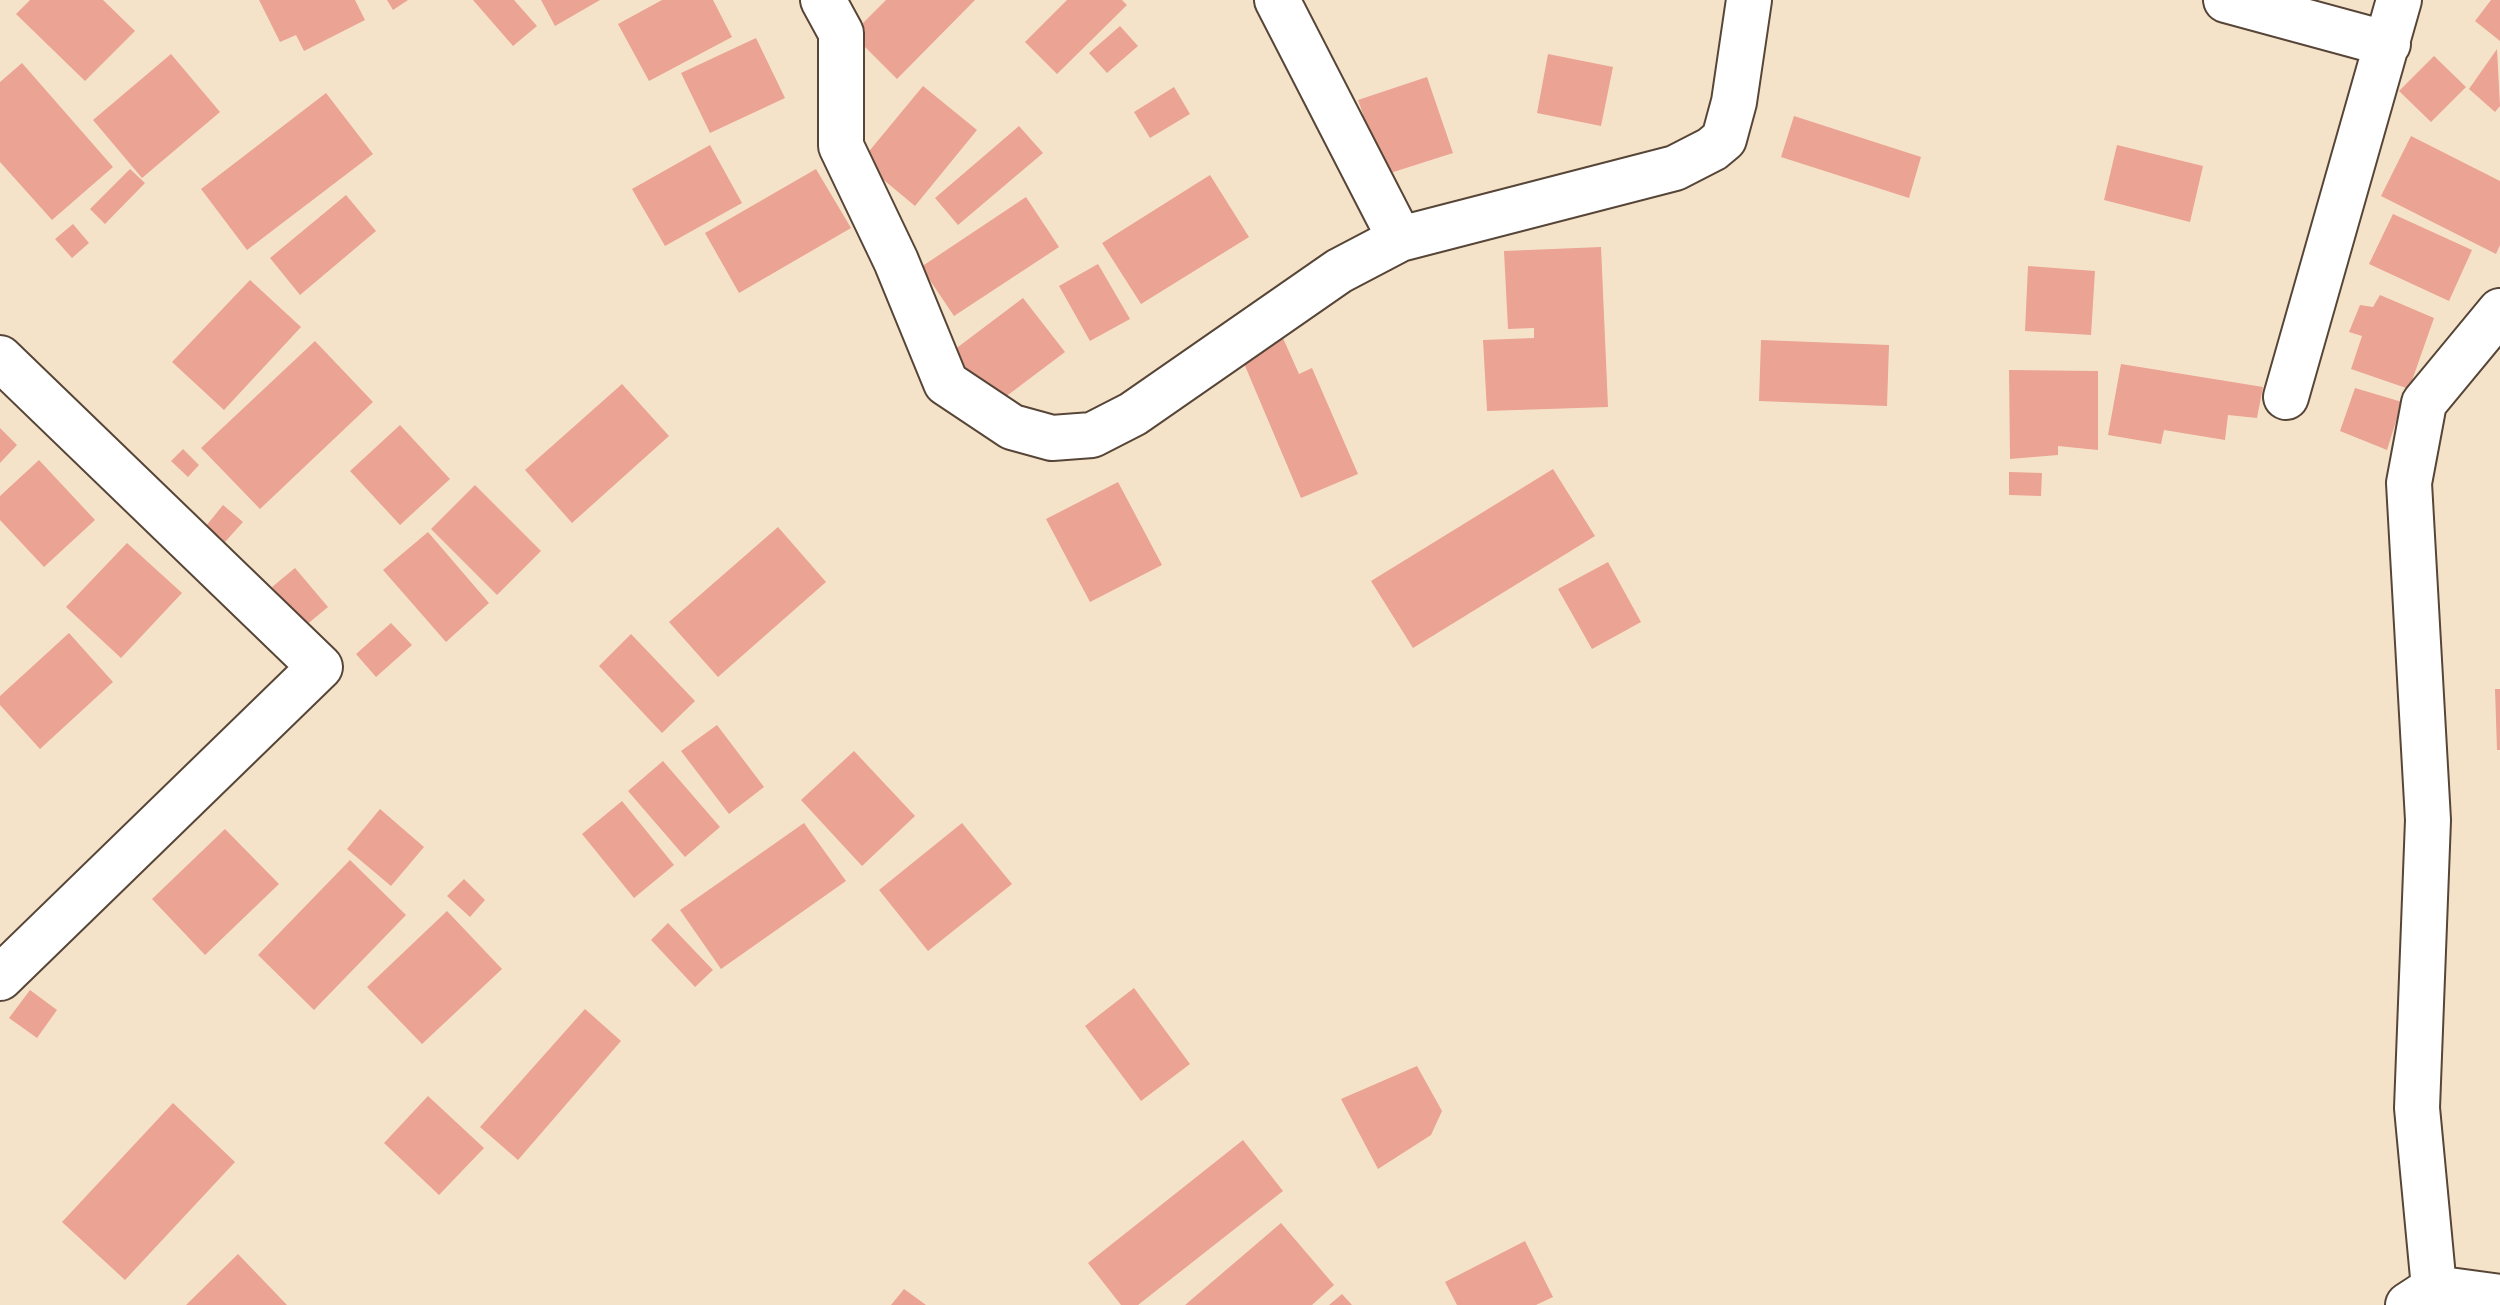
<!DOCTYPE html>
<html>
<head>
<meta charset="utf-8">
<style>
  body { margin:0 }
  canvas { display:block; background:#f5e3c9 }
</style>
</head>
<body>
<canvas width="2500" height="1305"></canvas>
<script>
const ctx = document.querySelector('canvas').getContext('2d');
ctx.lineJoin = 'round';
function fill(path, color) { ctx.fillStyle = color; ctx.fill(path, 'evenodd'); }
const shape = rows => new Path2D(rows.map(r => 'M' + r).join(''));
function stroke(path, color, width, dash) { ctx.strokeStyle = color; ctx.lineWidth = width; ctx.lineCap = dash ? 'butt' : 'round'; ctx.setLineDash(dash || []); ctx.stroke(path); }
fill(shape([
  [30,0,103,0,135,31,85,81,16,14],
  [259,0,355,0,365,20,304,51,296,35,280,42],
  [387,0,408,0,393,10],
  [473,0,514,0,537,26,513,46],
  [541,0,600,0,555,26],
  [662,0,713,0,732,37,649,81,618,24],
  [886,0,975,0,897,79,852,34],
  [1067,0,1122,0,1127,5,1057,74,1025,42],
  [2491,0,2500,0,2500,41,2475,21],
  [1120,26,1138,46,1107,73,1089,53],
  [756,38,785,98,710,133,681,73],
  [2497,49,2500,106,2495,112,2469,89],
  [171,54,220,112,142,178,93,120],
  [1548,54,1613,67,1601,126,1537,113],
  [2434,56,2466,87,2431,122,2399,91],
  [22,63,113,167,52,220,0,162,0,82],
  [1427,77,1453,153,1384,175,1358,100],
  [923,86,977,130,915,206,861,161],
  [1174,87,1190,114,1150,138,1134,112],
  [326,93,373,154,247,250,201,189],
  [1794,116,1921,157,1909,198,1781,157],
  [1019,126,1043,153,958,225,935,198],
  [2411,136,2500,181,2500,245,2496,254,2381,196],
  [710,145,742,203,665,246,632,189],
  [2117,145,2203,166,2190,222,2104,200],
  [130,169,145,183,105,224,90,209],
  [816,169,851,228,739,293,705,233],
  [1210,175,1249,237,1141,304,1102,243],
  [346,195,376,231,300,295,270,258],
  [1026,197,1059,247,954,316,921,267],
  [2393,214,2472,250,2449,301,2369,264],
  [73,224,89,243,72,258,55,239],
  [1601,247,1608,407,1487,411,1483,340,1534,338,1534,328,1508,329,1504,251],
  [1098,264,1130,319,1090,341,1059,286],
  [2028,266,2095,271,2091,335,2025,331],
  [250,280,301,327,224,410,172,362],
  [2380,295,2434,318,2409,389,2351,369,2362,336,2349,332,2360,305,2373,307],
  [1023,298,1065,352,992,407,950,353],
  [1282,336,1299,374,1312,368,1358,474,1301,498,1240,354],
  [1761,340,1889,345,1887,406,1759,401],
  [315,341,373,402,260,509,201,448],
  [2121,364,2263,387,2257,418,2228,415,2225,440,2164,430,2161,444,2108,435],
  [2009,370,2098,371,2098,450,2058,446,2058,455,2010,459],
  [622,384,669,436,572,523,525,470],
  [2355,388,2402,402,2387,450,2340,431],
  [400,425,450,479,400,525,350,471],
  [0,428,17,445,0,463],
  [183,449,199,465,188,477,171,461],
  [39,460,95,520,44,567,0,520,0,496],
  [1553,469,1595,536,1413,648,1371,581],
  [2009,472,2042,473,2041,496,2009,495],
  [1118,482,1162,565,1090,602,1046,519],
  [475,485,541,551,497,595,431,529],
  [223,505,243,522,225,542,206,526],
  [778,527,826,582,718,677,669,622],
  [428,532,489,603,446,642,383,570],
  [127,543,182,593,121,658,66,607],
  [1608,562,1641,622,1592,649,1558,589],
  [295,568,328,607,305,626,272,587],
  [391,623,412,645,376,677,356,654],
  [69,633,113,682,40,749,0,705,0,696],
  [631,634,695,701,662,733,599,666],
  [2495,689,2500,689,2500,750,2497,750],
  [717,725,764,787,729,814,681,751],
  [854,751,915,816,862,866,801,800],
  [663,761,720,827,685,857,628,791],
  [622,801,674,865,634,898,582,834],
  [380,809,424,847,391,886,347,849],
  [804,823,846,881,721,969,680,910],
  [962,823,1012,884,928,951,879,890],
  [225,829,279,884,205,955,152,899],
  [350,860,406,915,314,1010,258,955],
  [464,879,485,900,470,917,447,896],
  [447,911,502,969,422,1044,367,987],
  [668,923,713,970,695,987,651,940],
  [1134,988,1190,1064,1141,1101,1085,1026],
  [30,990,57,1010,37,1038,9,1018],
  [585,1009,621,1041,518,1160,480,1127],
  [1417,1066,1442,1111,1431,1135,1378,1169,1341,1099],
  [428,1096,484,1148,439,1195,384,1143],
  [173,1103,235,1162,125,1280,62,1222],
  [1243,1140,1283,1191,1138,1305,1121,1305,1088,1263],
  [1281,1223,1334,1285,1312,1305,1185,1305],
  [1525,1241,1553,1297,1536,1305,1457,1305,1445,1282],
  [238,1254,287,1305,186,1305],
  [904,1289,926,1305,891,1305],
  [1342,1294,1352,1305,1329,1305]
]), '#eba393');
const minor = shape([
  [823,0,841,33,841,146,896,261,946,383,1012,427,1052,438,1092,435,1133,414,1339,271,1400,239,1675,168,1712,149,1724,139,1734,102,1749,0],
  [1277,0,1400,239],
  [2226,0,2388,44],
  [0,358,320,667,0,978],
  [2286,397,2399,0],
  [2434,1288,2417,1108,2428,820,2409,483,2424,403,2500,311],
  [2408,1305,2434,1288,2500,1297]
]);
stroke(minor, '#574638', 48);
stroke(minor, '#fff', 44);
</script>
</body>
</html>
